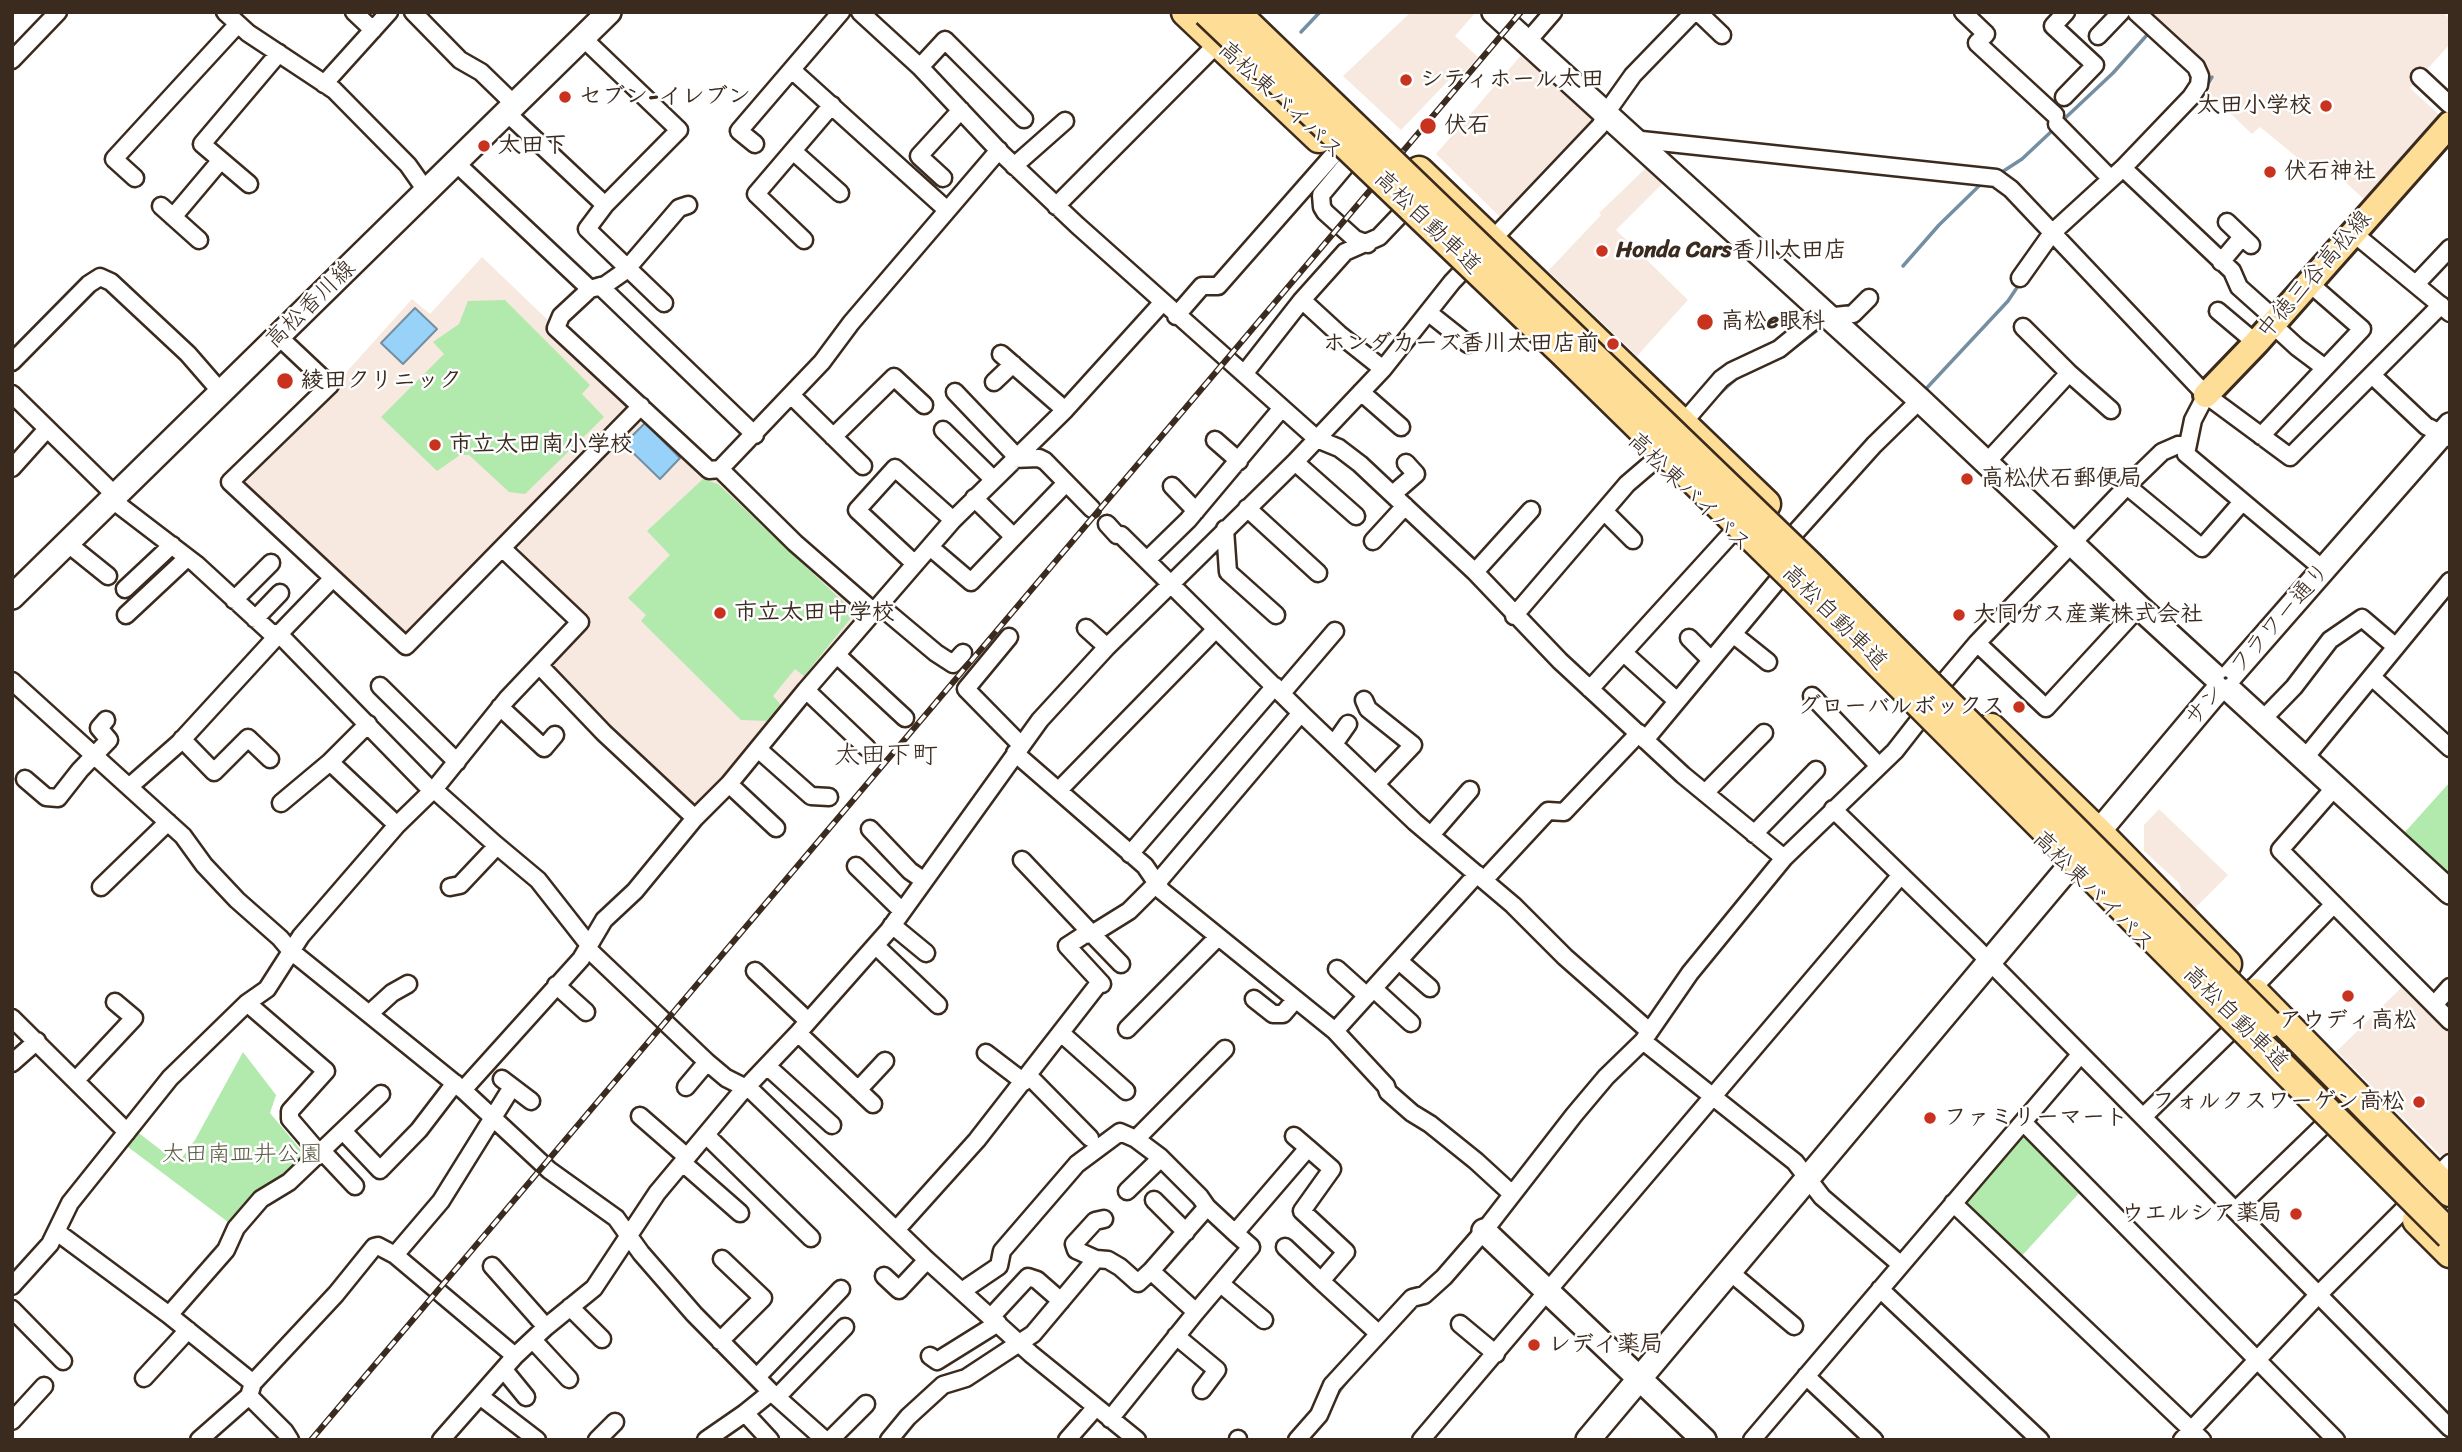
<!DOCTYPE html>
<html>
<head>
<meta charset="utf-8">
<style>
  body { margin:0 }
  #map { position:relative; width:2462px; height:1452px; overflow:hidden; background:#fff; font-family:Sriracha,sans-serif }
  canvas { display:block }
  .frame { position:absolute; inset:0; border:14px solid #3b2a1e; pointer-events:none }
</style>
</head>
<body>
<div id="map">
<canvas width="2462" height="1452"></canvas>
<div class="frame"></div>
</div>
<script>
const ctx = document.querySelector('canvas').getContext('2d');
ctx.lineJoin = 'round';
function fill(path, color) { ctx.fillStyle = color; ctx.fill(path, 'evenodd'); }
const shape = rows => new Path2D(rows.map(r => 'M' + r).join(''));
function stroke(path, color, width, dash) { ctx.strokeStyle = color; ctx.lineWidth = width; ctx.lineCap = dash ? 'butt' : 'round'; ctx.setLineDash(dash || []); ctx.stroke(path); }
function write(font, color, halo, rows, align = 'center') {
  ctx.font = font + ' Sriracha,"Klee One",sans-serif'; ctx.lineWidth = 5; ctx.setLineDash([]); ctx.textBaseline = 'middle'; ctx.strokeStyle = halo; ctx.fillStyle = color; for (const [text, x, y, turn = 0] of rows) {
    ctx.save(); ctx.translate(x, y); ctx.rotate((+turn || 0) * Math.PI / 180); ctx.textAlign = isNaN(turn) ? turn : align; if (halo) ctx.strokeText(text, 0, 0); ctx.fillText(text, 0, 0); ctx.restore();
  }
}
fill(shape([
  [1411,12,1476,12,1455,36,1478,57,1455,83,1450,79,1401,130,1343,76],
  [2145,12,2442,12,2450,19,2450,44,2410,88,2444,119,2368,203,2329,167,2320,176,2260,127,2252,134,2208,92,2214,77],
  [1523,53,1594,114,1594,122,1501,218,1436,154],
  [1649,165,1666,180,1616,230,1688,300,1637,356,1548,271,1601,215,1599,213],
  [482,257,551,323,629,405,625,412,504,537,489,547,411,633,400,635,243,488,242,478,338,388,342,377,412,299,430,314],
  [640,419,648,420,718,474,860,608,861,617,700,807,691,807,549,670,548,661,588,621,522,558,519,546],
  [2159,809,2228,875,2194,909,2184,898,2179,883,2144,851,2144,825],
  [2405,984,2450,1029,2448,1154,2440,1155,2337,1051]
]), '#f7e9df');
fill(shape([
  [505,300,590,385,582,394,604,417,525,494,509,492,469,455,460,455,437,471,381,417,444,354,433,342,459,324,468,301],
  [703,479,718,484,855,613,804,676,795,669,773,696,782,706,769,721,741,720,641,621,646,615,628,598,670,555,647,531],
  [2450,782,2450,875,2405,832],
  [243,1052,276,1095,270,1113,310,1161,236,1228,120,1141,132,1128,178,1163,195,1140],
  [2022,1131,2081,1191,2019,1259,1959,1202]
]), '#b2e9ad');
const water = shape([
  [415,308,437,329,403,364,381,343,415,308],
  [645,423,680,458,660,479,624,444,645,423]
]);
fill(water, '#99d2f9');
stroke(water, '#738fa1', 2);
stroke(shape([
  [1301,32,1320,12],
  [2205,89,2212,77],
  [2062,121,2113,73,2147,35],
  [2002,172,2022,159,2054,129],
  [2088,210,2097,203],
  [1903,266,1939,225,1980,185],
  [1923,392,2008,301,2020,283],
  [1718,395,1738,377,1786,354,1824,325],
  [1336,1396,1350,1377]
]), '#738fa1', 3.5);
const street = shape([
  [225,12,248,33,334,90,408,165,427,192],
  [354,12,373,30],
  [413,12,460,60,481,72,515,105],
  [860,12,920,67,1001,153,1077,225,1317,439,1339,448,1360,464,1475,572,1560,661,1683,775,1784,858],
  [1698,12,1722,35],
  [1963,12,1986,34,1977,43,2055,115],
  [2098,36,2121,12],
  [583,38,679,130,605,205],
  [1527,42,1553,12],
  [12,60,58,12],
  [920,67,945,40,1024,119],
  [792,70,947,210],
  [2420,77,2450,105],
  [324,84,389,12],
  [2064,97,2095,65,2053,26,2066,12],
  [507,113,605,205,587,229,664,303],
  [2057,124,2111,179],
  [1632,139,1996,178,2011,189,2206,395,2290,457,2441,305],
  [755,144,739,131,841,12],
  [793,151,840,193],
  [456,163,590,289],
  [1347,164,1321,195,1322,207,1325,212,1355,239,1368,244],
  [1014,166,1065,121],
  [2123,168,2232,271,2239,287,2276,320],
  [135,178,114,159,238,24],
  [943,178,919,156,961,110],
  [249,184,202,144,279,53],
  [688,205,679,208,625,271,605,285,590,289,561,316,556,328,709,470,720,469],
  [161,206,199,240],
  [1056,206,1218,43],
  [173,217,221,160],
  [2227,222,2251,245],
  [2352,232,2450,313],
  [804,240,756,194,832,105],
  [2221,262,2242,237],
  [2020,278,2052,233,2123,168,2191,97,2199,85,2200,76,2196,67,2136,12],
  [2416,284,2450,248],
  [600,286,755,435],
  [1302,300,1339,334,1383,369],
  [2218,311,2256,343],
  [1429,313,1468,344],
  [1176,316,1202,286,1218,286,1335,153],
  [2272,324,2297,347,2325,368],
  [2023,327,2069,373],
  [278,336,330,385,230,482,406,646,641,406],
  [1001,354,1065,410],
  [12,362,89,284,100,277,111,282,188,354,221,392],
  [1244,374,1302,300,1345,252,1379,237,1400,215],
  [2372,375,2426,426,2450,438],
  [994,382,1013,364],
  [955,392,1016,456],
  [1361,392,1401,427],
  [12,394,115,495],
  [791,395,863,466],
  [2206,395,2193,420,2186,454,2324,570],
  [1683,423,1721,379,1732,371,1779,349,1817,318,1853,314,1869,298],
  [943,430,993,479],
  [2261,436,2362,329,2308,282],
  [833,437,894,377,924,405],
  [1215,440,1239,461],
  [1013,459,1039,458,1045,461,1092,509],
  [1295,462,1356,516],
  [1986,463,2069,373,2111,410],
  [12,468,47,429],
  [1172,486,1196,511],
  [2127,486,2202,548,2242,502],
  [1393,494,1416,474,1406,463],
  [111,499,196,564,270,632,279,634,179,743,129,787],
  [1247,508,1318,573],
  [1604,511,1633,540],
  [1107,524,1117,535,1121,535,1304,716,1415,822,1513,905,1565,957,1649,1031],
  [1225,529,1228,572,1276,615],
  [1795,533,1874,445,1920,400],
  [1014,537,1065,484],
  [1373,541,1405,506],
  [67,543,108,576],
  [930,547,971,582,1014,537,974,498],
  [1147,560,1188,520,1282,408],
  [915,564,857,510,895,468,953,520],
  [1475,572,1531,510],
  [333,578,279,634,432,791,439,794,495,844,494,849,460,885,450,887],
  [125,589,172,545],
  [234,600,271,563],
  [880,606,936,653,953,664,963,653],
  [874,612,795,543,720,469,822,362,851,323,999,150],
  [126,615,187,558],
  [1514,616,1627,484,1655,460],
  [255,619,280,593],
  [1086,628,1107,647],
  [1733,634,1768,662],
  [1009,637,966,689,1021,745],
  [1689,638,1711,660],
  [1977,643,2046,708,2139,607],
  [1624,653,1677,701],
  [837,655,905,718],
  [539,665,604,733,695,818],
  [2372,677,2450,748],
  [12,681,183,836,204,865,237,900,280,938,291,951,463,1090,549,1170,616,1218,641,1253,694,1314,771,1392,825,1440],
  [1944,682,1977,643,2127,486,2162,452,2178,445,2187,444],
  [380,686,457,762],
  [1590,689,1731,534],
  [806,690,867,748],
  [1282,693,1335,631],
  [1812,696,1879,766],
  [1364,700,1368,709,1413,745,1376,784],
  [500,707,544,748,555,735],
  [2262,720,2294,687,2330,640,2362,618,2396,647],
  [182,739,214,772,248,738,270,759],
  [1645,740,1778,580],
  [1334,744,1348,724],
  [758,749,811,796,829,797],
  [1015,753,1145,866,1162,891,1335,1031,1477,874],
  [2304,759,2450,581],
  [330,762,368,724],
  [25,779,46,797,58,798,80,770,109,740,99,728,106,720],
  [729,784,776,828],
  [2335,787,2280,850,2450,1021],
  [1059,790,1216,629],
  [1705,793,1764,733],
  [281,803,330,762,397,825],
  [1833,809,1974,946,2450,1428],
  [870,829,910,871,923,880],
  [1754,834,1816,770],
  [1431,835,1470,790],
  [495,844,538,880,589,945],
  [1130,854,1275,686],
  [1022,860,1092,934,1129,911,1157,883,1301,713],
  [856,866,902,911],
  [1484,880,1548,811,1564,812,1639,733],
  [101,887,168,822],
  [892,925,926,953],
  [876,946,938,1005],
  [587,948,707,1062],
  [1399,961,1430,988],
  [1337,969,1367,996],
  [755,971,808,1021],
  [1102,984,1067,946,1084,935,1092,934,1121,964],
  [556,985,586,1012],
  [1374,989,1411,1023],
  [2252,989,2334,904],
  [1254,999,1273,1014,1283,1014,1295,1000],
  [247,1003,326,1071,290,1111,290,1119,320,1154],
  [2434,1005,2450,987],
  [369,1014,392,993,408,984],
  [12,1018,127,1132],
  [1127,1029,1218,937],
  [1335,1031,1386,1086,1388,1092,1412,1113,1430,1124,1476,1161,1512,1194],
  [798,1033,873,1104],
  [1061,1033,1126,1091],
  [1643,1041,1795,1162,1822,1197,1900,1264],
  [1225,1049,1136,1139,1160,1157,1200,1197,1207,1207,1235,1233],
  [986,1053,1024,1082],
  [12,1063,37,1041],
  [767,1066,832,1125],
  [1029,1076,1090,1138],
  [502,1079,531,1101],
  [76,1080,134,1018,115,1002],
  [686,1087,707,1062,726,1078,752,1091,927,1260,1031,1354,1137,1440],
  [463,1090,581,959,604,920,635,891,695,818,729,784,806,690,953,520,1065,410,1162,303],
  [858,1090,885,1061],
  [640,1116,687,1157],
  [2143,1117,2231,1031],
  [2023,1122,2336,1440],
  [343,1131,380,1170,419,1130,455,1083],
  [706,1135,811,1238],
  [1308,1148,1332,1169,1302,1211,1346,1252,1321,1281,1379,1334],
  [323,1152,355,1186],
  [683,1163,740,1213],
  [1127,1191,1161,1158],
  [1154,1200,1186,1232],
  [1953,1203,2202,1440],
  [2236,1210,2324,1125],
  [897,1229,977,1140,1100,982],
  [57,1232,169,1315,253,1383,249,1396],
  [1285,1247,1321,1281],
  [395,1255,441,1201,512,1087],
  [1096,1259,1076,1250,1074,1244,1095,1221,1104,1219],
  [492,1266,546,1327],
  [1730,1272,1794,1326],
  [884,1276,899,1290,927,1260],
  [1221,1284,1264,1320],
  [12,1286,50,1244,70,1203,170,1078,247,1003,267,989,301,936,397,825,436,787,507,699,580,622,502,548],
  [1880,1289,2040,1440],
  [962,1291,999,1266,1002,1251,1077,1164,1120,1132,1136,1139],
  [570,1307,602,1339],
  [12,1309,63,1361],
  [1196,1312,1151,1271,1207,1207],
  [169,1315,226,1250,236,1228,261,1199,289,1182,381,1094],
  [991,1317,1028,1277,1037,1280,1061,1301],
  [1460,1324,1496,1354],
  [1176,1336,1217,1370,1202,1390],
  [533,1340,569,1379],
  [720,1341,763,1298,722,1259],
  [930,1356,937,1361,998,1323],
  [504,1370,526,1397],
  [1806,1376,1874,1440],
  [757,1377,841,1289],
  [144,1378,188,1330],
  [253,1383,336,1294,374,1247,378,1246,395,1255,515,1356],
  [481,1397,537,1440],
  [777,1397,845,1327],
  [745,1413,770,1440],
  [1110,1419,1196,1312,1251,1247,1235,1233,1308,1148,1294,1136],
  [12,1421,44,1386],
  [199,1440,249,1396,285,1432,290,1440],
  [441,1440,515,1356,546,1327,594,1288,657,1193,739,1095,798,1033,889,930,1040,720,1107,647,1295,462,1383,369,1452,282,1600,126,1611,106,1633,75,1694,12],
  [597,1440,615,1422],
  [706,1440,745,1413,771,1392],
  [830,1440,866,1404],
  [889,1440,908,1417,943,1385,966,1378,1033,1334,1096,1259,1108,1260,1120,1267,1138,1283,1151,1271],
  [1067,1440,1096,1407],
  [1238,1440,1238,1439],
  [1297,1440,1319,1415,1332,1385,1412,1298,1424,1295,1444,1277,1484,1231,1574,1115,1606,1077,1643,1041,1690,973,1784,858,1895,751,1920,719],
  [1421,1440,1901,875],
  [1752,1440,2080,1055],
  [2182,1440,2318,1295,2450,1163]
]);
const secondary = shape([
  [1494,12,1920,400,2139,607,2450,892],
  [12,597,609,12],
  [1484,1231,1704,1440],
  [1588,1440,2210,699,2450,425]
]);
const primary = shape([
  [2206,395,2256,343,2450,124]
]);
const highway = shape([
  [1186,12,1319,138],
  [1419,171,1766,504],
  [1991,728,2099,833,2227,964],
  [2255,993,2450,1192],
  [2417,1220,2450,1253]
]);
stroke(street, '#3b2a1e', 21);
stroke(secondary, '#3b2a1e', 28);
stroke(primary, '#3b2a1e', 30);
stroke(highway, '#3b2a1e', 33);
stroke(street, '#fff', 16);
stroke(secondary, '#fff', 23);
stroke(primary, '#fedd96', 24);
stroke(highway, '#fedd96', 28);
const rail = shape([
  [311,1440,1521,12]
]);
stroke(rail, '#3b2a1e', 6);
stroke(rail, '#fff', 3.5, [10]);
const highwayBridge = shape([
  [1207,12,1564,353,1796,580,2450,1235],
  [1235,12,1810,566,2268,1024]
]);
stroke(highwayBridge, '#3b2a1e', 33, []);
stroke(highwayBridge, '#fedd96', 28);
for (const [x, y, r, color] of [
  [1406,80,7,"#c8321e"],
  [565,97,7,"#c8321e"],
  [2326,106,7,"#c8321e"],
  [1428,126,9,"#c8321e"],
  [484,146,7,"#c8321e"],
  [2270,172,7,"#c8321e"],
  [1602,251,7,"#c8321e"],
  [1705,322,9,"#c8321e"],
  [1613,344,7,"#c8321e"],
  [285,381,9,"#c8321e"],
  [435,445,7,"#c8321e"],
  [1967,479,7,"#c8321e"],
  [720,613,7,"#c8321e"],
  [1959,615,7,"#c8321e"],
  [2019,707,7,"#c8321e"],
  [2348,996,7,"#c8321e"],
  [2419,1102,7,"#c8321e"],
  [1930,1118,7,"#c8321e"],
  [2296,1214,7,"#c8321e"],
  [1534,1345,7,"#c8321e"]
]) { const dot = new Path2D(); dot.arc(x, y, r, 0, 2 * Math.PI); ctx.fillStyle = color; ctx.fill(dot); stroke(dot, '#fff', 2.5); }
write('bold 23px', '#3b2a1e', '#fff', [
  ["シティホール太田",1420,80],
  ["セブン-イレブン",579,97],
  ["太田小学校",2312,106,"right"],
  ["伏石",1444,126],
  ["太田下",498,146],
  ["伏石神社",2284,172],
  ["Honda Cars香川太田店",1616,251],
  ["高松e眼科",1721,322],
  ["ホンダカーズ香川太田店前",1599,344,"right"],
  ["綾田クリニック",301,381],
  ["市立太田南小学校",449,445],
  ["高松伏石郵便局",1981,479],
  ["市立太田中学校",734,613],
  ["大同ガス産業株式会社",1973,615],
  ["グローバルボックス",2005,707,"right"],
  ["アウディ高松",2348,1021,"center"],
  ["フォルクスワーゲン高松",2405,1102,"right"],
  ["ファミリーマート",1944,1118],
  ["ウエルシア薬局",2282,1214,"right"],
  ["レデイ薬局",1548,1345]
], 'left');
write('23px', '#3b2a1e', '#fff', [
  ["高松東バイパス",1280,101,43],
  ["高松自動車道",1427,223,44],
  ["中徳三谷高松線",2315,275,-49],
  ["高松香川線",311,305,-44],
  ["高松東バイパス",1689,493,44],
  ["高松自動車道",1834,618,45],
  ["サン・フラワー通り",2258,645,-49],
  ["高松東バイパス",2093,892,45],
  ["高松自動車道",2235,1019,45]
]);
write('23px', '#595a42', '#fff', [
  ["太田南皿井公園",242,1155]
]);
write('26px', '#3b2a1e', '#fff', [
  ["太田下町",886,756]
]);
</script>
</body>
</html>
